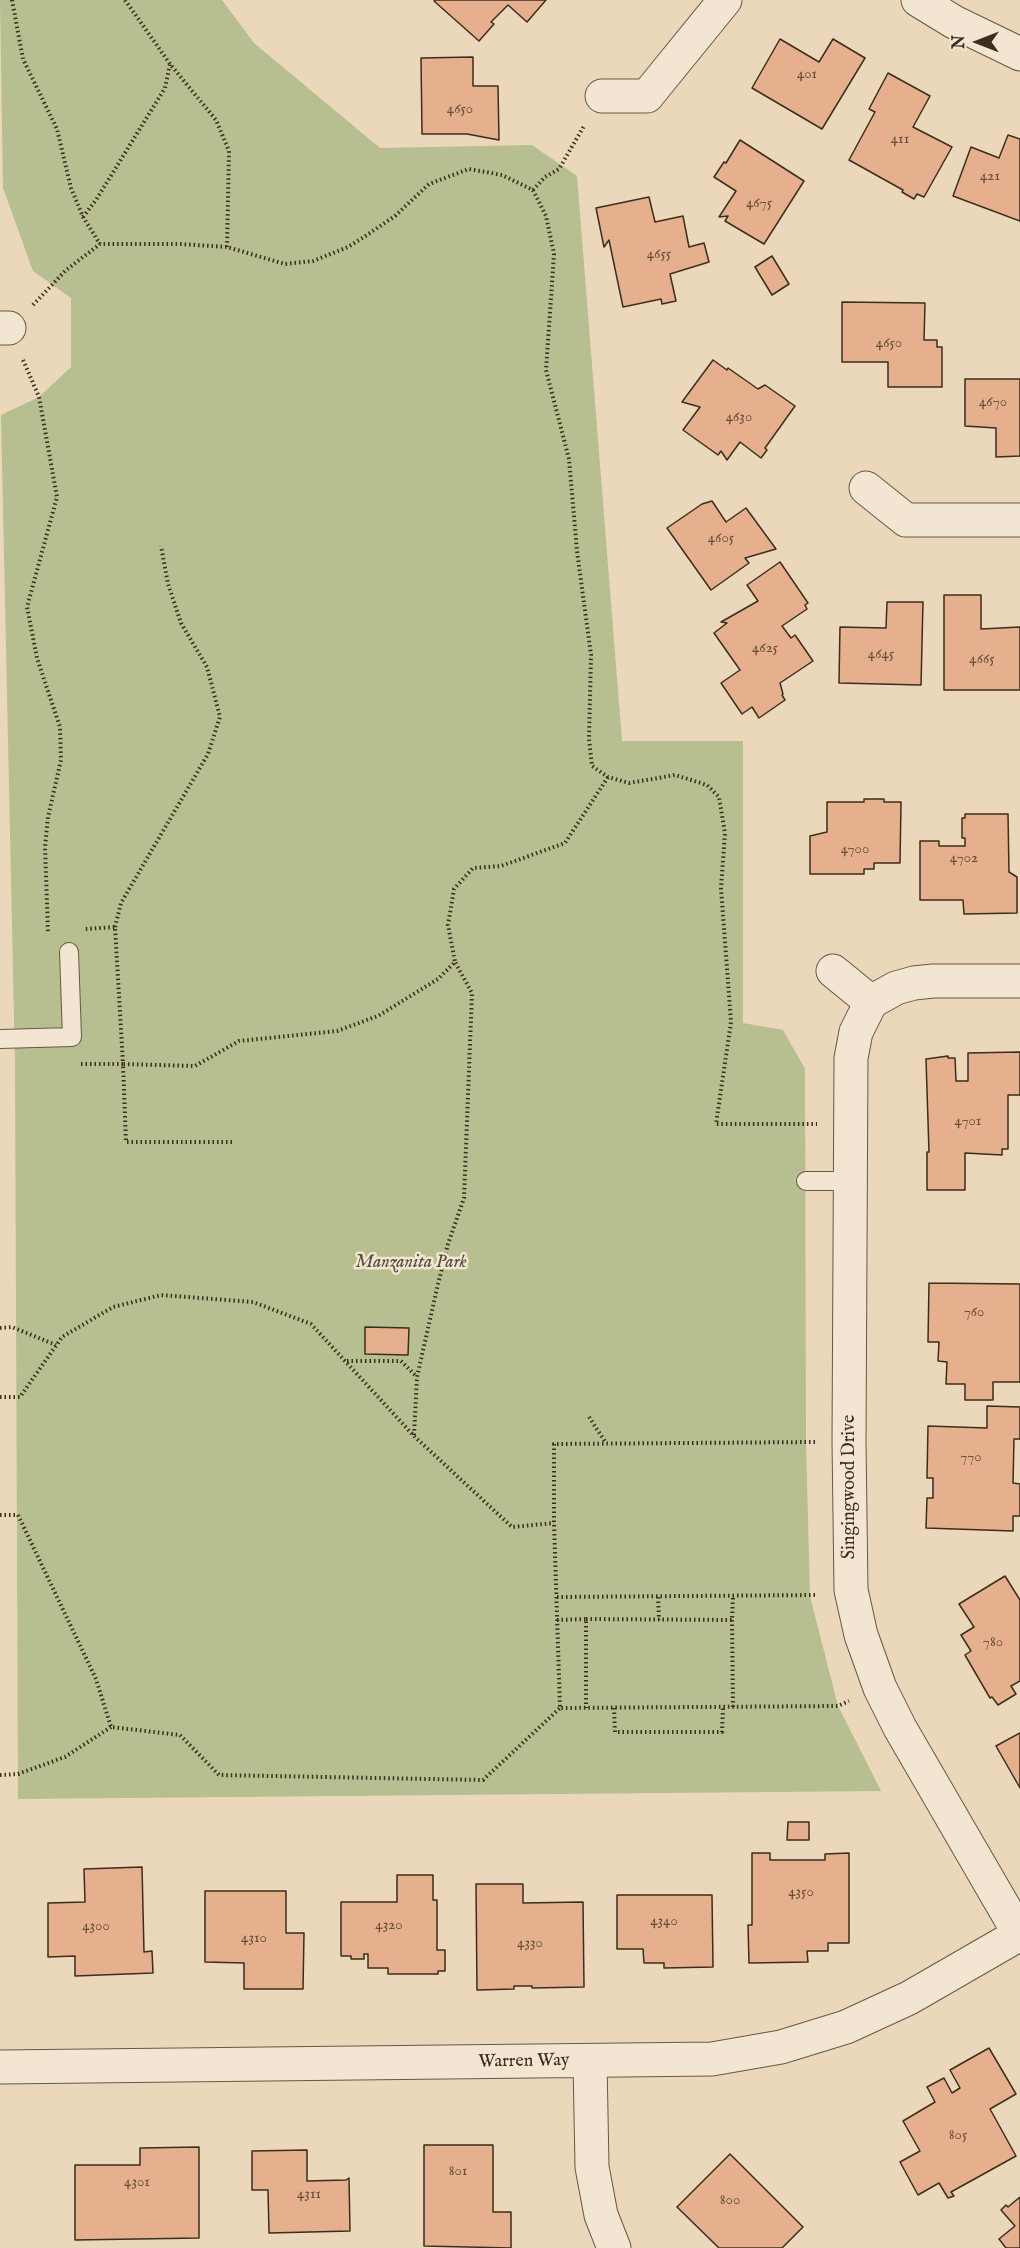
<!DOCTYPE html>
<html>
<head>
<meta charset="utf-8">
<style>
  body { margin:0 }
  #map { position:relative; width:1020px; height:2248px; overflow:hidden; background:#ebd7ba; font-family:"IM FELL English",serif }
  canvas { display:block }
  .north { position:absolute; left:948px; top:12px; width:60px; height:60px; -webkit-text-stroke:4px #f2e5d2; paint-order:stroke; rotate:270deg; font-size:16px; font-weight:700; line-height:24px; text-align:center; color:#3b2e1d }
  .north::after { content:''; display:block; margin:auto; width:21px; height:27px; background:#3b2e1d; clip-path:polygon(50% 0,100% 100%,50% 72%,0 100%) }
</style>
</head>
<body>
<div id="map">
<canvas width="1020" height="2248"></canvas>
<div class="north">N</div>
</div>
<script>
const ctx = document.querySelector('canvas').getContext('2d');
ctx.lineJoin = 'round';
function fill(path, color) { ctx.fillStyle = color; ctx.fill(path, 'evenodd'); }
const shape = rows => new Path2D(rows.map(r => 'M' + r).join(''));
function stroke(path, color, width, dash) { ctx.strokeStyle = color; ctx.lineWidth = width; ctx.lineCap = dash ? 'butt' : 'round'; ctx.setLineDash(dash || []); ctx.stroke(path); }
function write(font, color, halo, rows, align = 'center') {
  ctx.font = font + ' "IM FELL English",serif'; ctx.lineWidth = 5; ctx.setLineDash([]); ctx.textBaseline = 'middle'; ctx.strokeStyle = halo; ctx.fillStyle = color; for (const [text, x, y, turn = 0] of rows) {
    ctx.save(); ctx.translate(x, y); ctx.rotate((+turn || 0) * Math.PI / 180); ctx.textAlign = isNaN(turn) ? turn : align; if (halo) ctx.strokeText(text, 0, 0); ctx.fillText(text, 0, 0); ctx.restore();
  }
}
fill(shape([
  [0,0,222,0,254,43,380,148,532,145,577,176,622,741,743,741,743,1023,783,1030,805,1069,806,1443,810,1596,838,1706,881,1791,18,1799,15,1065,1,415,39,397,71,367,71,298,33,271,3,188]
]), '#b7be90');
const building = shape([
  [435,0,546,0,527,22,508,5,491,22,494,24,479,41,434,1,435,0],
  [780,39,819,62,833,39,865,58,822,129,752,88,780,39],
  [473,57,473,86,498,86,499,140,467,134,422,134,421,58,473,57],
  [888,73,930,96,913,127,952,147,924,197,917,194,914,199,902,192,903,190,849,160,875,112,869,109,888,73],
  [1008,135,1020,139,1020,221,953,196,971,147,999,158,1008,135],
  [740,140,804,181,764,244,725,221,728,216,719,217,736,191,714,177,724,162,726,163,740,140],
  [649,197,655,222,683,216,689,247,704,243,709,262,670,274,676,301,662,304,661,299,623,307,609,240,604,247,596,208,649,197],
  [772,256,789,284,772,295,755,267,772,256],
  [842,302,925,303,924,340,937,340,937,347,942,347,942,387,888,387,888,362,842,362,842,302],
  [713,360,727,370,728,368,758,389,765,385,795,406,765,448,767,450,761,458,740,442,727,460,721,451,718,455,683,430,700,407,682,402,713,360],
  [965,379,1020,379,1020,456,996,457,996,428,965,426,965,379],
  [712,501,726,522,746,508,776,549,745,558,749,563,711,590,667,528,702,504,712,501],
  [780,562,808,603,805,605,807,609,782,626,791,638,795,635,813,661,780,683,783,694,782,695,785,700,759,718,752,707,742,714,721,683,740,670,714,633,727,623,721,622,758,601,747,585,780,562],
  [944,595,981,595,981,629,1020,627,1020,690,944,690,944,595],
  [887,602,923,602,921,685,839,683,840,627,886,628,887,602],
  [864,799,884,799,884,802,901,802,900,863,874,863,874,869,864,869,864,874,810,874,810,836,827,832,827,802,864,802,864,799],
  [965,814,1008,814,1009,872,1017,877,1017,913,964,914,963,900,920,900,920,841,939,841,939,846,965,846,965,838,962,838,962,818,965,818,965,814],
  [1020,1052,1020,1095,1008,1095,1008,1149,1002,1149,1002,1155,965,1153,965,1190,927,1190,927,1152,929,1152,926,1059,948,1056,948,1058,955,1058,956,1081,968,1081,968,1053,1020,1052],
  [929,1283,1020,1284,1020,1382,993,1382,993,1400,965,1400,965,1384,946,1384,947,1362,938,1361,939,1342,928,1342,929,1283],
  [365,1327,409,1328,408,1355,365,1354,365,1327],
  [987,1406,1020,1407,1020,1439,1014,1439,1013,1483,1020,1484,1020,1516,1013,1516,1013,1531,926,1528,927,1498,933,1498,933,1478,927,1478,928,1426,987,1428,987,1406],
  [1005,1576,1020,1600,1020,1681,1011,1686,1016,1694,998,1705,992,1697,990,1698,965,1655,971,1651,961,1635,974,1627,959,1604,1005,1576],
  [1020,1733,1020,1788,996,1746,1020,1733],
  [788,1822,809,1822,809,1840,787,1840,788,1822],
  [752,1853,770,1853,770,1860,825,1860,825,1854,849,1853,849,1943,828,1943,828,1951,807,1951,808,1962,749,1963,748,1925,752,1925,752,1853],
  [142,1867,144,1952,152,1951,153,1973,75,1976,75,1956,48,1957,48,1903,85,1902,84,1869,142,1867],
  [397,1875,433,1875,433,1900,437,1900,437,1950,445,1950,445,1971,438,1971,438,1974,388,1974,388,1968,368,1968,368,1954,364,1954,364,1959,351,1959,351,1956,341,1956,341,1902,397,1902,397,1875],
  [476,1884,523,1884,523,1903,583,1902,584,1987,532,1988,532,1986,514,1986,514,1989,477,1990,476,1884],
  [205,1891,286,1891,286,1933,304,1933,303,1989,244,1989,244,1963,205,1962,205,1891],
  [617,1895,712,1895,713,1967,664,1968,664,1963,644,1963,643,1949,617,1949,617,1895],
  [989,2048,1016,2094,990,2109,1016,2156,951,2192,954,2196,948,2198,939,2183,918,2195,900,2162,920,2151,903,2121,935,2102,927,2087,944,2078,952,2093,960,2088,950,2070,989,2048],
  [424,2145,493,2145,493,2212,511,2212,511,2248,424,2246,424,2145],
  [199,2147,199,2238,75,2240,75,2165,140,2165,140,2148,199,2147],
  [307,2150,307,2181,346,2180,349,2178,350,2231,269,2233,268,2190,252,2190,252,2151,307,2150],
  [730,2154,803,2227,782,2248,719,2248,677,2207,730,2154],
  [1020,2197,1020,2248,1006,2248,999,2239,1015,2226,1001,2210,1006,2205,1008,2207,1020,2197]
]);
fill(building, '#e6b08e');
stroke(building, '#3b2e1d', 1.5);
const lane = shape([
  [0,1039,72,1037,69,952],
  [806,1181,852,1181]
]);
const street = shape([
  [918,0,954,22,1020,54],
  [602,96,647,96,725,0],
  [0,328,9,328],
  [866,488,906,520,1020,520],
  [833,971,871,1002],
  [1020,981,933,981,914,983,896,988,871,1002,856,1032,851,1058,849,1442,851,1590,861,1635,880,1688,900,1728,1020,1935],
  [590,2061,592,2167,601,2215,614,2248],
  [0,2067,712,2059,781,2047,846,2027,909,1998,1020,1934]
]);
stroke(lane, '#675844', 20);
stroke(street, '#675844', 35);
stroke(shape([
  [12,0,23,59,57,129,71,188,83,217,100,244],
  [125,0,170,64,216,120,229,151,227,247],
  [533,190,545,177,559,169,584,126],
  [83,217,96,200,165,88,170,64],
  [33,305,65,271,100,244,180,244,227,247,285,264,313,261,348,247,364,237,395,216,429,184,469,169,502,175,533,190,546,216,554,254,546,370,569,459,577,551,591,655,589,739,592,766,608,777,629,783,675,775,707,785,719,797,725,833,721,888,731,1022,716,1124,817,1124],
  [23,360,39,397,57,497,27,607,37,658,60,727,61,760,48,817,45,847,48,932,50,932],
  [115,927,121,903,208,754,220,717,207,667,181,623,168,584,161,546],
  [81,1064,123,1064,115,927,85,929],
  [232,1142,126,1142,123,1064,195,1066,239,1041,337,1031,378,1016,438,979,455,962,448,925,454,889,473,868,501,866,565,843,608,777],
  [0,1328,12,1327,56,1345],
  [347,1361,401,1361,417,1377],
  [0,1397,20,1397,62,1337,113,1307,161,1295,253,1302,311,1324,414,1436,512,1527,554,1523],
  [589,1417,606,1443],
  [414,1435,417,1377,438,1284,448,1244,464,1198,472,993,455,962],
  [815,1442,554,1444,554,1523,560,1708,838,1706,849,1701],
  [0,1515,18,1515,96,1679,111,1727,180,1735,219,1775,483,1780,560,1708],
  [557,1597,817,1595],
  [658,1597,659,1620],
  [586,1619,732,1620,733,1596],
  [557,1620,586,1619,586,1708],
  [732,1620,733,1707],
  [614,1708,615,1732,722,1732,723,1707],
  [0,1775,18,1774,65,1757,111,1727]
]), '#3b2e1d', 4, [1.5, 3]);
stroke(lane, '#f2e5d2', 18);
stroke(street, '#f2e5d2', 33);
write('15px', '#664e39', null, [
  ["401",807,75],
  ["4650",460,110],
  ["411",900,140],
  ["421",990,177],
  ["4675",759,204],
  ["4655",659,255],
  ["4650",889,344],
  ["4670",993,403],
  ["4630",739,418],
  ["4605",721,539],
  ["4625",765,649],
  ["4645",881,655],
  ["4665",982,660],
  ["4700",855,850],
  ["4702",964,859],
  ["4701",968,1122],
  ["760",974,1313],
  ["770",971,1458],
  ["780",993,1643],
  ["4350",801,1893],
  ["4340",664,1922],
  ["4320",389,1926],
  ["4300",96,1927],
  ["4310",254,1939],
  ["4330",530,1944],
  ["805",958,2136],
  ["801",458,2172],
  ["4301",137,2183],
  ["4311",309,2195],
  ["800",730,2201]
]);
write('italic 18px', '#544b34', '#f2e5d2', [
  ["Manzanita Park",411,1263]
]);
write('18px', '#3b2e1d', '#f2e5d2', [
  ["Singingwood Drive",850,1487,-90],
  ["Warren Way",524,2062,-1]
]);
</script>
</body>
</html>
